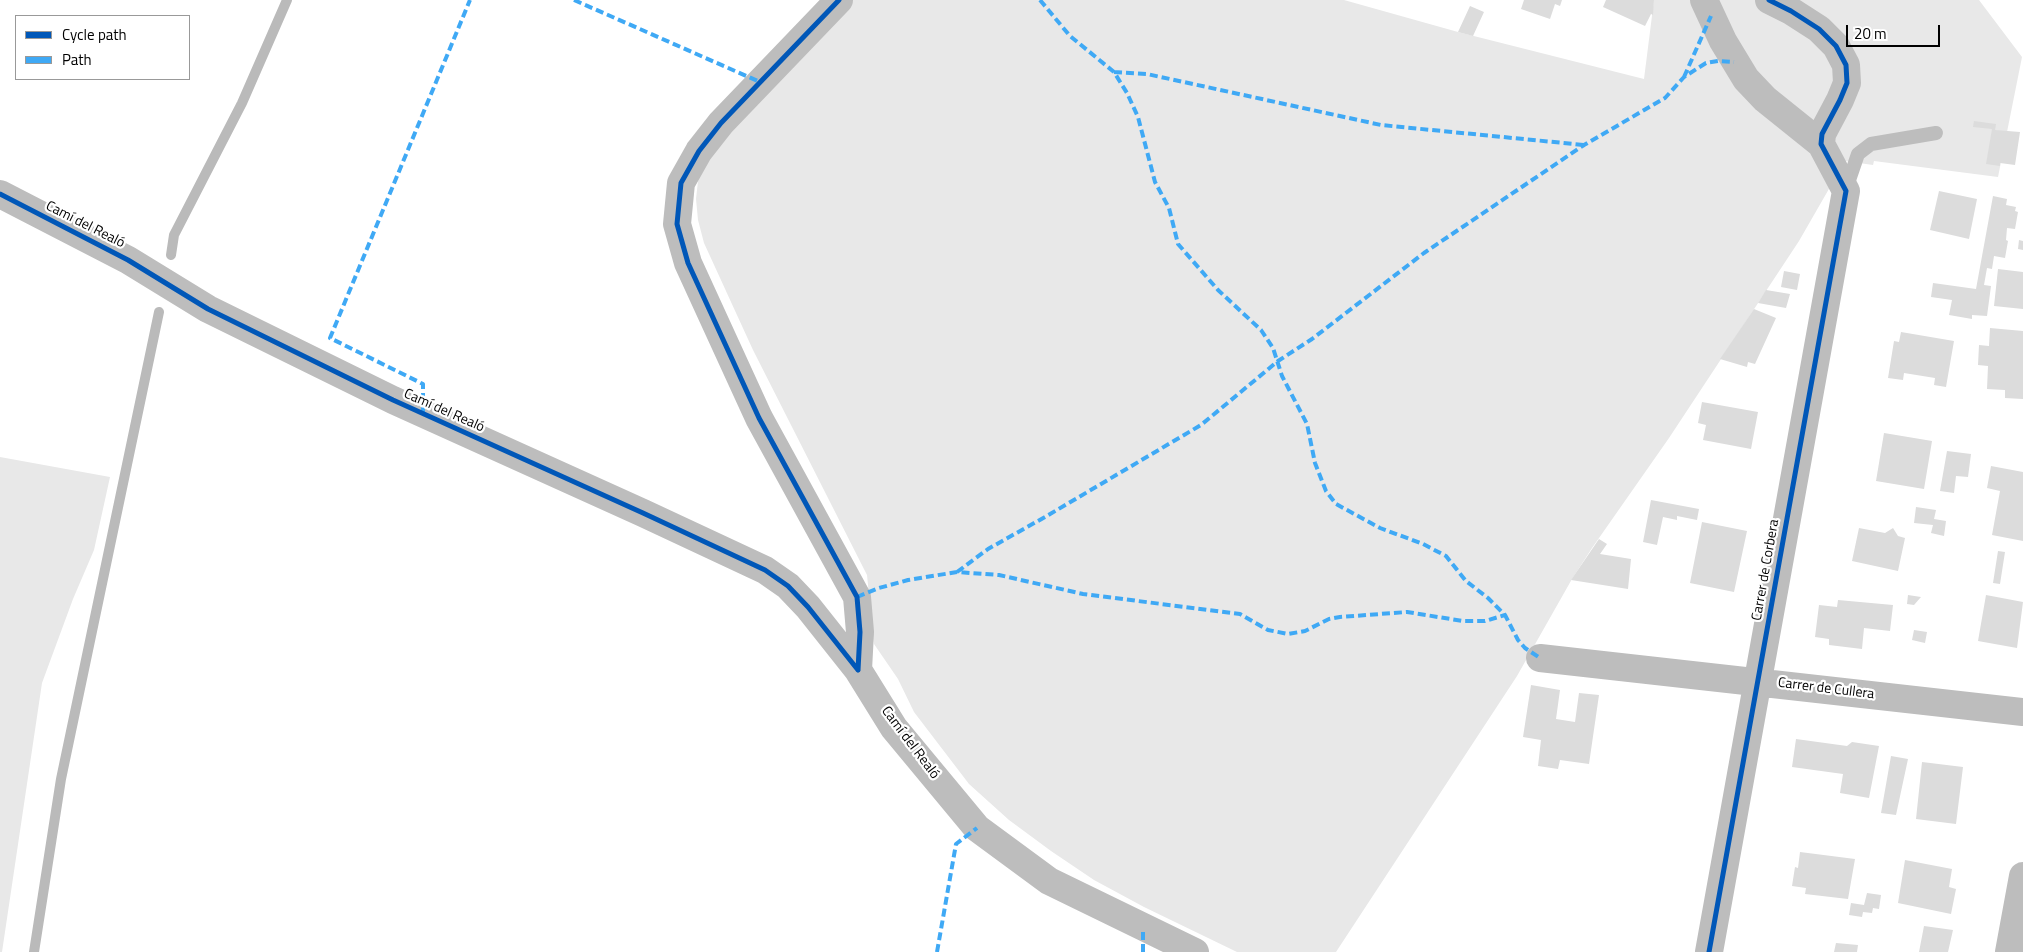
<!DOCTYPE html>
<html>
<head>
<meta charset="utf-8">
<style>
  body { margin:0 }
  #map { position:relative; width:2023px; height:952px; overflow:hidden; background:#fff; font-family:"Titillium Web",sans-serif }
  canvas { display:block }
  .legend { position:absolute; left:15px; top:15px; width:175px; height:65px; box-sizing:border-box; background:#fff; border:1px solid #999; margin:0; padding:6px 9px; list-style:none; font-size:15px; color:#000 }
  .legend li { display:flex; align-items:center; gap:10px; height:25px }
  .legend b { width:25px; border:1px solid #999 }
  .scale { position:absolute; left:1846px; top:25px; width:94px; height:22px; box-sizing:border-box; border:2px solid #000; border-top:0; padding-left:6px; font-size:15px; line-height:18px; white-space:nowrap; color:#000; -webkit-text-stroke:4px #fff; paint-order:stroke }
</style>
</head>
<body>
<div id="map">
<canvas width="2023" height="952"></canvas>
<ul class="legend">
<li><b style="height:6px;background:#0057b8"></b>Cycle path</li>
<li><b style="height:6px;background:#3fa9f5"></b>Path</li>
</ul>
<div class="scale">20 m</div>
</div>
<script>
const ctx = document.querySelector('canvas').getContext('2d');
ctx.lineJoin = 'round';
function fill(path, color) { ctx.fillStyle = color; ctx.fill(path, 'evenodd'); }
const shape = rows => new Path2D(rows.map(r => 'M' + r).join(''));
function stroke(path, color, width, dash) { ctx.strokeStyle = color; ctx.lineWidth = width; ctx.lineCap = dash ? 'butt' : 'round'; ctx.setLineDash(dash || []); ctx.stroke(path); }
function write(font, color, halo, rows, align = 'center') {
  ctx.font = font + ' "Titillium Web",sans-serif'; ctx.lineWidth = 4.5; ctx.setLineDash([]); ctx.textBaseline = 'middle'; ctx.strokeStyle = halo; ctx.fillStyle = color; for (const [text, x, y, turn = 0] of rows) {
    ctx.save(); ctx.translate(x, y); ctx.rotate((+turn || 0) * Math.PI / 180); ctx.textAlign = isNaN(turn) ? turn : align; if (halo) ctx.strokeText(text, 0, 0); ctx.fillText(text, 0, 0); ctx.restore();
  }
}
fill(shape([
  [853,0,1344,0,1458,32,1644,79,1654,0,1979,0,2022,57,1998,177,1874,161,1873,165,1845,161,1799,241,1669,438,1592,548,1572,579,1517,676,1336,952,1237,952,1144,907,1094,880,1051,851,1009,820,969,784,914,712,898,679,874,644,867,575,753,350,704,243,698,220,696,199,698,181,704,164,797,51],
  [0,457,110,477,94,550,73,599,42,683,2,952,0,952]
]), '#e8e8e8');
stroke(shape([
  [171,255,174,235,242,103,287,0],
  [34,952,61,779,159,312]
]), '#bababa', 10);
fill(shape([
  [1524,0,1562,0,1560,6,1555,4,1550,19,1521,9],
  [1606,0,1654,0,1653,15,1651,14,1645,26,1603,7],
  [1470,6,1484,12,1473,36,1458,32],
  [1974,121,1996,124,1995,130,2020,132,2015,165,2000,163,2000,166,1986,164,1992,129,1973,127],
  [1939,191,1977,199,1969,239,1930,230],
  [1993,196,2007,199,2006,205,2016,207,2015,211,2018,212,2015,229,2007,228,2006,240,2008,241,2005,258,1994,256,1992,269,1987,268,1984,285,1991,286,1987,316,1972,315,1972,319,1949,315,1952,300,1931,297,1933,283,1976,289],
  [2019,240,2023,241,2023,250,2018,249],
  [1998,269,2023,272,2023,309,1994,306],
  [1784,271,1800,274,1797,290,1781,287],
  [1766,290,1790,294,1786,308,1758,303],
  [1754,309,1776,318,1755,364,1748,362,1747,367,1720,359],
  [1990,328,2023,331,2023,399,2005,398,2005,390,1987,389,1988,366,1978,365,1979,345,1989,346],
  [1901,332,1954,341,1946,387,1934,385,1935,378,1904,373,1903,380,1888,378,1894,341,1899,342],
  [1702,402,1758,412,1751,449,1703,440,1706,425,1698,423],
  [1884,433,1932,441,1924,489,1876,481],
  [1947,451,1971,454,1968,477,1956,476,1954,493,1940,491],
  [1991,466,2023,472,2023,541,1992,535,2000,491,1987,488],
  [1651,500,1699,509,1697,520,1677,516,1677,520,1663,517,1657,545,1643,542],
  [1916,507,1936,510,1934,519,1946,521,1944,536,1931,533,1933,525,1914,523],
  [1702,522,1747,531,1734,592,1690,583],
  [1859,528,1885,533,1893,528,1898,536,1905,538,1898,571,1852,561],
  [1599,539,1607,544,1600,554,1631,559,1628,589,1571,580],
  [1998,551,2005,552,2000,584,1993,583],
  [1908,595,1921,597,1914,605,1907,604],
  [1986,595,2023,602,2017,648,1978,641],
  [1838,600,1893,605,1890,631,1864,628,1862,649,1829,645,1829,639,1815,637,1819,605,1837,607],
  [1914,630,1927,632,1925,643,1912,640],
  [1531,685,1560,690,1556,719,1575,722,1579,693,1599,695,1589,764,1560,760,1558,769,1538,766,1541,740,1523,737],
  [1796,739,1847,746,1852,742,1879,746,1869,798,1840,793,1843,774,1792,767],
  [1891,756,1908,759,1896,815,1881,813],
  [1922,762,1963,767,1956,824,1916,819],
  [1800,852,1855,859,1848,899,1805,894,1806,888,1792,886,1795,867,1798,868],
  [1905,860,1952,869,1949,887,1956,889,1951,914,1898,903],
  [1867,893,1881,895,1879,909,1873,908,1872,913,1863,912,1862,917,1849,915,1851,903,1864,905],
  [1924,926,1953,930,1948,952,1919,952],
  [1836,943,1858,945,1857,952,1834,952]
]), '#dcdcdc');
stroke(shape([
  [1846,189,1858,154,1871,144,1936,133]
]), '#bdbdbd', 14);
stroke(shape([
  [839,0,721,123,699,151,681,183,677,224,688,263,759,418,857,597,860,632,858,670],
  [1704,0,1723,41,1746,79,1765,99,1821,144],
  [0,194,128,260,208,309,393,400,643,513,765,570,788,586,808,607,858,670,894,728,977,828,1049,881,1195,952],
  [1540,658,2023,712],
  [1709,952,1846,191,1821,144,1822,134,1840,100,1847,83,1846,65,1836,46,1819,29,1791,11,1769,0],
  [2009,952,2023,876]
]), '#bdbdbd', 28);
stroke(shape([
  [574,0,760,82],
  [1040,0,1070,36,1114,72,1127,93,1138,117,1155,182,1169,208,1178,244,1218,290,1261,330,1273,348,1282,376,1307,424,1315,463,1326,491,1336,504,1380,528,1423,544,1446,556,1466,581,1488,598,1505,615,1518,640,1525,648,1540,658],
  [1114,72,1147,74,1381,125,1584,145],
  [1684,77,1711,16],
  [423,413,423,384,330,338,470,0],
  [957,572,988,549,1045,517,1201,425,1278,361,1312,339,1424,253,1584,145,1665,98,1684,77,1706,63,1718,61,1734,62],
  [857,597,879,588,908,580,957,572,999,575,1083,594,1240,614,1268,630,1288,634,1305,631,1329,619,1340,617,1407,612,1463,621,1485,621,1505,615],
  [937,952,956,844,977,828],
  [1143,952,1143,928]
]), '#3fa9f5', 4, [8, 4]);
stroke(shape([
  [839,0,721,123,699,151,681,183,677,224,688,263,759,418,857,597,860,632,858,670],
  [0,194,128,260,208,309,393,400,643,513,765,570,788,586,808,607,858,670],
  [1709,952,1846,191,1821,144,1822,134,1840,100,1847,83,1846,65,1836,46,1819,29,1791,11,1769,0]
]), '#0057b8', 5);
write('14px', '#000', '#fff', [
  ["Camí del Realó",85,225,27],
  ["Camí del Realó",444,411,24],
  ["Carrer de Corbera",1766,570,-80],
  ["Carrer de Cullera",1826,689,7],
  ["Camí del Realó",910,743,53]
]);
</script>
</body>
</html>
